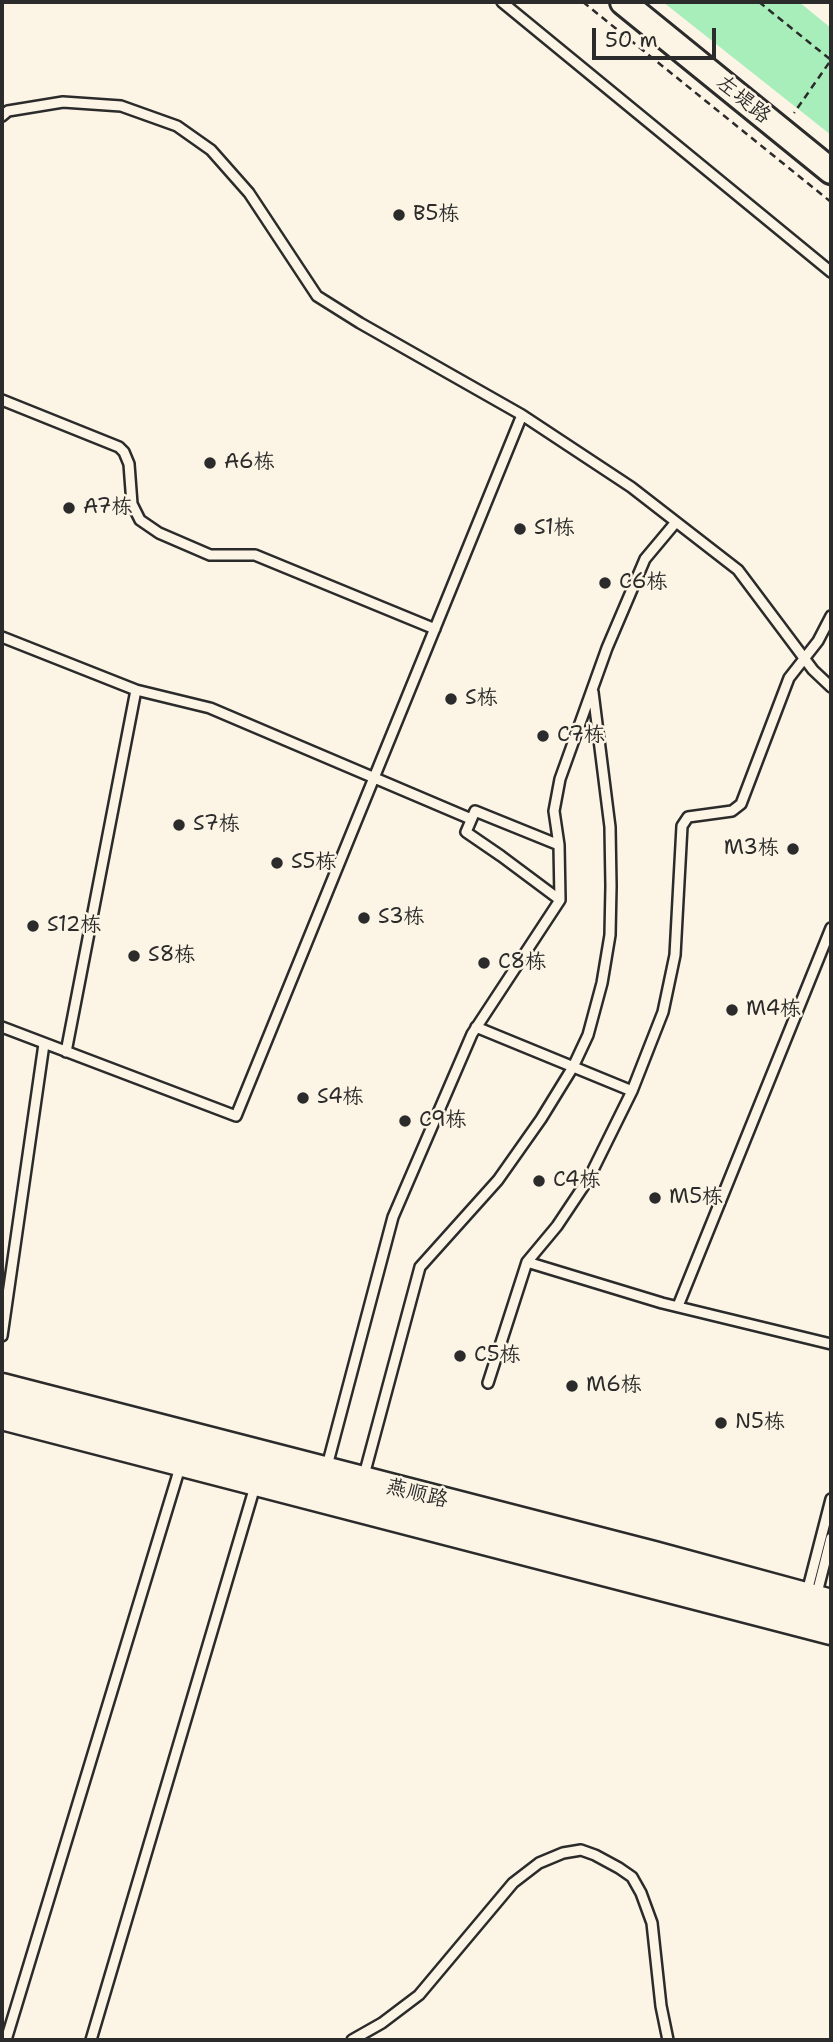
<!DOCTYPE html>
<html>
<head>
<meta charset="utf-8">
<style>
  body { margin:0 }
  #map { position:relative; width:833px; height:2042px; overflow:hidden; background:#fcf5e5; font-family:"Shantell Sans",sans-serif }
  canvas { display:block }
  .frame { position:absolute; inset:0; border:4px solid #2b2b2b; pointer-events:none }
  .scale { position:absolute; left:592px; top:28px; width:124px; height:32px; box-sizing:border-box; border:4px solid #2b2b2b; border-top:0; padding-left:9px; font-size:21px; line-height:24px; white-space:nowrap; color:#2b2b2b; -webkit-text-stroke:5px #fcf5e5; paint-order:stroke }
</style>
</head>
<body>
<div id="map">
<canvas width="833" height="2042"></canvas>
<div class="frame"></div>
<div class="scale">50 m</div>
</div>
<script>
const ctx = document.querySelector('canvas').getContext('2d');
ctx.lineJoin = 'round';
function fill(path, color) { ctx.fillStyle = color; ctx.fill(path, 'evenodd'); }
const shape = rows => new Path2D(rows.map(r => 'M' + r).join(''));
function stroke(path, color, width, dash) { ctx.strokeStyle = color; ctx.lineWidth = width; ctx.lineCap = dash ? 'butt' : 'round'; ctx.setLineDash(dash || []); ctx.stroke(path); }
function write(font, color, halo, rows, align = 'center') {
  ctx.font = font + ' "Shantell Sans","LXGW WenKai TC",sans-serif'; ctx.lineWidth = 5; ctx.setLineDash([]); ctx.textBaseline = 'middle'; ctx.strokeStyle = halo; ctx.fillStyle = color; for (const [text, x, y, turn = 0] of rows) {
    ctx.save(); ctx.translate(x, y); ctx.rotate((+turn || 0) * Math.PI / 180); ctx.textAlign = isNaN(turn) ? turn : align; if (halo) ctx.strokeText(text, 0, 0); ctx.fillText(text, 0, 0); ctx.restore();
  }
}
fill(shape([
  [663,2,799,2,831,28,831,135]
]), '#a7eebb');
const lane = shape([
  [502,2,831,272],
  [2,116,8,111,63,102,121,106,177,126,211,150,249,193,317,296,360,323,522,415,631,487,738,570,813,670,831,687],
  [2,400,119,447,124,452,129,464,132,504,140,520,159,533,210,555,255,555,435,629],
  [2,637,136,690,210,708,471,819],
  [559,845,475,811,466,832,501,856,560,900],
  [2,1027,236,1116,522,415],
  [476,1027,632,1091],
  [66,1052,136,690],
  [527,1262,662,1303,831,1344],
  [678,1306,831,928],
  [2,1336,44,1044],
  [488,1383,527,1262,557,1226,589,1178,632,1091,663,1012,675,955,682,826,688,817,732,811,741,804,789,678,818,641,831,616],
  [327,1466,393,1217,472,1034,560,900,559,845,554,811,560,779,607,648,645,559,676,522],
  [363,1479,420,1267,498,1180,541,1119,573,1067,588,1035,602,983,610,935,611,886,610,827,593,692],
  [807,1592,831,1499],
  [816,1597,831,1538],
  [6,2040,181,1464],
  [91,2040,256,1483],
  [352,2040,382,2023,419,1995,513,1883,539,1863,563,1853,581,1850,595,1855,619,1868,632,1877,641,1893,652,1923,661,2006,668,2040]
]);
const secondary = shape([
  [623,2,831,171]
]);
const primary = shape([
  [2,1388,654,1556,831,1604],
  [2,1415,831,1630]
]);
stroke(lane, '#2b2b2b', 14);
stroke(secondary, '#2b2b2b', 30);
stroke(primary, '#2b2b2b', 33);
stroke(shape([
  [583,2,831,202],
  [759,2,831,60,794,113]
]), '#2b2b2b', 2.5, [7, 5]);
stroke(lane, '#fcf5e5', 9);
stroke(secondary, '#fcf5e5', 24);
stroke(primary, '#fcf5e5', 28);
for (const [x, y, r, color] of [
  [399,215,7,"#2b2b2b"],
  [210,463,7,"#2b2b2b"],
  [69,508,7,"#2b2b2b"],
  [520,529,7,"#2b2b2b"],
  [605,583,7,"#2b2b2b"],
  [451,699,7,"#2b2b2b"],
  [543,736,7,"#2b2b2b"],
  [179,825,7,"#2b2b2b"],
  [793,849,7,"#2b2b2b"],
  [277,863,7,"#2b2b2b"],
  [364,918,7,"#2b2b2b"],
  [33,926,7,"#2b2b2b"],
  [134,956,7,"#2b2b2b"],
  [484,963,7,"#2b2b2b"],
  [732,1010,7,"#2b2b2b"],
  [303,1098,7,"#2b2b2b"],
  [405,1121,7,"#2b2b2b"],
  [539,1181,7,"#2b2b2b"],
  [655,1198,7,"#2b2b2b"],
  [460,1356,7,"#2b2b2b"],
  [572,1386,7,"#2b2b2b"],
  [721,1423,7,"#2b2b2b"]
]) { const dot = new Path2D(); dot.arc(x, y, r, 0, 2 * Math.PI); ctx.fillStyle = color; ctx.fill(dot); stroke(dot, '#fcf5e5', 2.5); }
write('21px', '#2b2b2b', '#fcf5e5', [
  ["左堤路",743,100,39],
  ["燕顺路",417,1494,14]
]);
write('21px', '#2b2b2b', '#fcf5e5', [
  ["B5栋",413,215],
  ["A6栋",224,463],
  ["A7栋",83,508],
  ["S1栋",534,529],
  ["C6栋",619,583],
  ["S栋",465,699],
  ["C7栋",557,736],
  ["S7栋",193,825],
  ["M3栋",779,849,"right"],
  ["S5栋",291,863],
  ["S3栋",378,918],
  ["S12栋",47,926],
  ["S8栋",148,956],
  ["C8栋",498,963],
  ["M4栋",746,1010],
  ["S4栋",317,1098],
  ["C9栋",419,1121],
  ["C4栋",553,1181],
  ["M5栋",669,1198],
  ["C5栋",474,1356],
  ["M6栋",586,1386],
  ["N5栋",735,1423]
], 'left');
</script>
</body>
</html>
